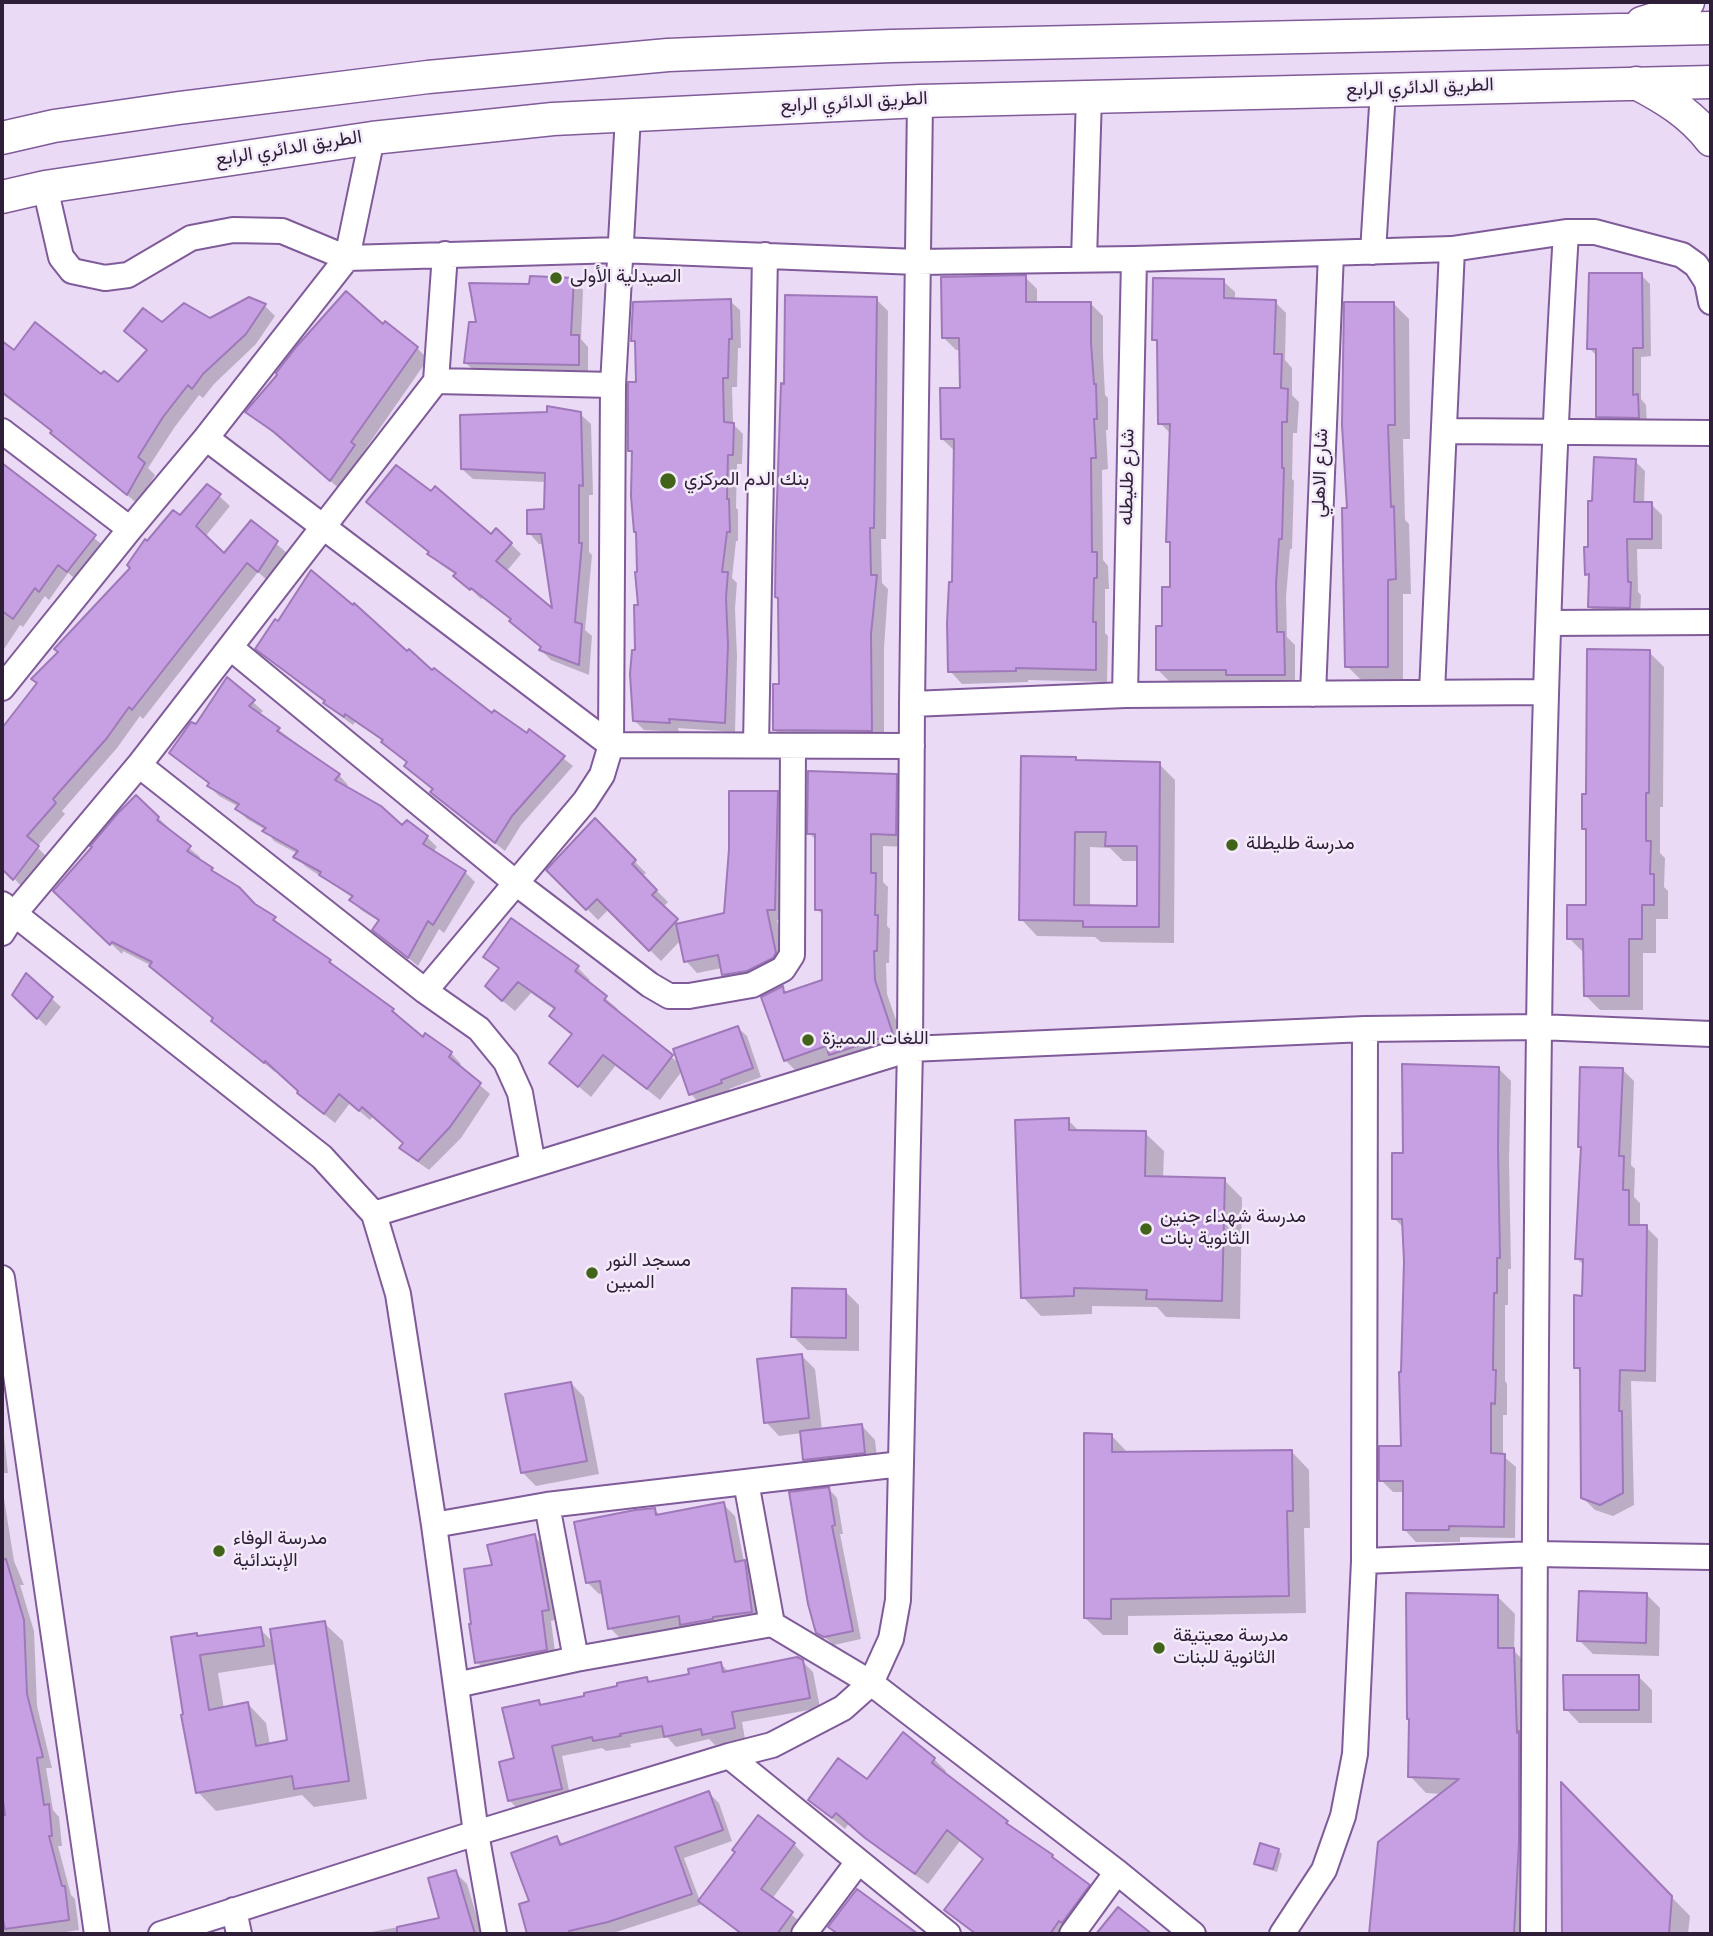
<!DOCTYPE html>
<html>
<head>
<meta charset="utf-8">
<style>
  body { margin:0 }
  #map { position:relative; width:1713px; height:1936px; overflow:hidden; background:#eadaf6; font-family:Overpass,sans-serif }
  canvas { display:block }
  .frame { position:absolute; inset:0; border:4px solid #2e1e38; pointer-events:none }
</style>
</head>
<body>
<div id="map">
<canvas width="1713" height="1936"></canvas>
<div class="frame"></div>
</div>
<script>
const ctx = document.querySelector('canvas').getContext('2d');
ctx.lineJoin = 'round';
function fillPath(path, color) { ctx.fillStyle = color; ctx.fill(path, 'evenodd'); }
function trace(path, color, width, dash) { ctx.strokeStyle = color; ctx.lineWidth = width; ctx.lineCap = dash ? 'butt' : 'round'; ctx.setLineDash(dash || []); ctx.stroke(path); }
function write(font, color, halo, rows, align = 'center') {
  ctx.font = font + ' Overpass,Vazirmatn,sans-serif'; ctx.lineWidth = 5; ctx.setLineDash([]); ctx.textBaseline = 'middle'; ctx.strokeStyle = halo; ctx.fillStyle = color; for (const [text, x, y, turn = 0] of rows) {
    ctx.save(); ctx.translate(x, y); ctx.rotate((+turn || 0) * Math.PI / 180); ctx.textAlign = isNaN(turn) ? turn : align; if (halo) ctx.strokeText(text, 0, 0); ctx.fillText(text, 0, 0); ctx.restore();
  }
}
fillPath(new Path2D(`
  M1641 275 1650 284 1651 356 1641 357V399L1646 405 1647 426 1606 425 1597 417 1598 357 1589 348Z
  M1025 277 1037 289V303H1090L1103 316V356L1105 395 1108 398V430H1106L1108 469 1102 470 1103 560 1108 566 1109 589H1105V633L1108 636 1107 682 1028 680V682L962 684 950 671 955 451 942 439 962 389 961 350H956L944 338Z
  M573 280 583 290 581 339 588 347V375L476 373 466 363 478 324 531 286Z
  M1223 281 1235 292V300L1275 302 1286 313 1285 360 1292 368V395L1299 402 1297 433H1293L1292 479 1294 481 1292 549H1290L1286 597 1287 637 1295 645V685L1239 686 1234 681H1169L1157 669 1172 589V545L1168 541 1172 435 1160 423 1159 344 1154 340Z
  M249 298 265 306 275 316 256 344 214 384 203 398 199 395 174 428 148 468 155 475 138 504 63 443 53 432 2 394V343L14 352 101 376 119 385 148 351 162 324 210 320Z
  M876 299 888 311 886 539H881L882 583 888 589 884 648V742H787L774 729 780 686V600L777 597Z
  M730 301 740 310 741 348H738L737 387H732L733 424 743 434 742 464H737L736 508 738 510V541H736L732 578 737 583 735 609 737 656 735 732 678 728 679 732 644 730 634 720 640 607 634 454 629 450 638 384 637 344 633 340Z
  M1394 304 1409 319 1410 439H1403L1405 520 1409 524 1411 594H1403V682H1363L1347 666 1349 509Z
  M384 326 417 348 428 359 362 454 365 457 341 490 248 412 280 375Z
  M580 414 591 424 593 495H589V552L592 555 585 630 592 636 589 675 551 660 541 650 542 648 522 632 512 620 483 598 481 599 456 575 440 564 430 553 379 512 491 536 511 544 521 554 506 572 554 612 545 544H539L529 533 546 511V482L473 479 462 469Z
  M1635 461 1645 471 1644 504H1651L1662 515V549H1637L1638 592 1641 595 1640 617H1600L1590 607 1591 577 1587 574 1594 503Z
  M7 469 104 546 77 580 68 573 49 600 45 596 23 627 20 625 2 652V476Z
  M219 496 230 506 205 537 224 555 252 523 287 553 268 581 258 572 143 719 140 716 117 748 62 811 65 814 37 847 48 858 24 889 2 866V831L15 814 2 802V731L180 518Z
  M258 649 407 654 493 715 528 736 530 732 573 766 521 825 505 851 442 801 432 792 434 790 415 775 408 763 383 741 355 722 353 725 335 712 326 702Z
  M1649 652 1664 667 1663 807H1660V853L1665 858 1664 887 1668 891V919H1656V953H1643V1010H1600L1586 996 1585 954 1569 938 1588 906V832L1584 828 1588 796Z
  M228 680 263 711 259 715 339 775 348 785 345 788 402 828 427 837 437 847 433 852 465 872 475 882 444 933 439 929 418 966 374 930 380 922 361 910 352 900 353 898 305 866 296 856 298 854 274 841 266 830 247 819 237 809 239 807 219 796 209 786 211 785 171 752 196 727Z
  M1075 759 1079 762 1159 764 1175 780 1174 943 1101 942 1095 937 1037 936 1021 919ZM1090 847 1110 848 1123 861H1138V907H1090Z
  M896 776 909 788 908 847 883 846V882L888 887 887 926 890 929 889 963H886L887 994 905 1046 798 1073 785 1060 782 988 788 993 824 981V916L817 909V841L809 833Z
  M777 793 789 805 786 921 777 920 787 965 735 986 723 974 722 968 697 973 686 961 681 940 661 961 609 909 598 920 549 870 595 821 646 873 642 876 668 902 662 908 680 924 726 915Z
  M136 797 169 828 167 830 200 857 198 861 393 1010 423 1040 451 1053 461 1064 459 1067 490 1094 461 1138 429 1170 412 1158 401 1148 405 1143 373 1116 370 1120 350 1103 335 1123 310 1103 276 1070 275 1072 224 1031 214 1019 162 976 152 966 123 951 122 954 55 891Z
  M485 957 578 968 590 980 587 983 618 1009 616 1012 680 1064 738 1028 747 1036 761 1077 729 1089 730 1092 699 1103 691 1094 682 1071 660 1100 616 1065 591 1097 551 1063 573 1036 551 1016 555 1010 531 993 515 1011 499 998 500 970Z
  M27 976 61 1007 46 1026 14 995Z
  M1499 1069 1511 1081 1509 1160 1511 1269H1508V1305H1505V1381L1507 1384V1415H1503V1456L1516 1467 1515 1538 1460 1537V1542H1416L1405 1530 1404 1492H1393L1381 1480 1403 1448 1405 1261 1404 1228 1394 1218 1404 1154Z
  M1622 1069 1634 1081 1631 1165 1635 1169 1634 1197 1640 1203V1227H1646L1658 1239 1656 1382 1631 1381 1634 1505 1613 1516 1595 1510 1582 1497V1373L1576 1367 1584 1297 1585 1266 1576 1258 1582 1149 1580 1146Z
  M1068 1120 1080 1132 1145 1133 1164 1151 1163 1178 1224 1180 1242 1198 1240 1319 1166 1317 1157 1307 1092 1306V1314L1041 1316 1023 1297Z
  M845 1291 859 1305V1351L807 1350 793 1336Z
  M801 1355 815 1369 822 1430 862 1426 875 1440 878 1466 818 1473 805 1460 802 1433 779 1436 766 1422Z
  M571 1383 584 1397 599 1474 536 1486 522 1472Z
  M2 1433 4 1436 8 1473H2Z
  M1111 1435 1129 1454 1292 1452 1309 1470 1310 1528H1304L1306 1613 1128 1616V1635H1103L1085 1618Z
  M2 1486 14 1561 24 1585H20L34 1631 37 1706 52 1768H46L53 1810 59 1817 62 1846H58L71 1895 75 1899 79 1930 52 1934H2Z
  M829 1489 837 1498 843 1534H840L861 1639 834 1645 818 1632Z
  M723 1504 735 1516 744 1562 756 1574 762 1623 622 1640 610 1628 604 1593 599 1594 587 1582 654 1509 661 1516Z
  M534 1536 544 1546 558 1619 551 1621 556 1659 487 1672 477 1662 494 1566Z
  M1646 1594 1660 1608 1659 1656 1593 1654 1579 1640Z
  M1498 1597 1515 1614 1514 1651 1530 1667 1531 1934H1371L1379 1843 1442 1794 1426 1793 1410 1776 1411 1721 1409 1719Z
  M324 1623 343 1641 367 1799 314 1807 302 1795 216 1811 198 1792 196 1634 199 1637 260 1629 273 1642ZM277 1664 289 1742 270 1745 266 1723 248 1704 224 1709 218 1673Z
  M802 1661 813 1672 820 1708 742 1722 745 1739 715 1745 709 1739 676 1747 667 1737 630 1744 631 1747 606 1751 602 1748 562 1756 571 1800 520 1811 509 1800 516 1760 538 1702 543 1706 586 1697 647 1679 651 1683 692 1675 721 1664 729 1672Z
  M1639 1677 1652 1690V1723H1579L1566 1709Z
  M934 1759 946 1771 944 1774 1017 1833 1052 1856 1100 1898 1072 1934H975L946 1910 984 1860 960 1841 928 1884 880 1850 849 1823 845 1829 810 1800Z
  M1563 1786 1690 1916 1688 1934H1564Z
  M709 1793 719 1803 732 1841 684 1858 700 1901 794 1844 804 1855 772 1899 803 1924 795 1934H741L703 1904 610 1934H528L521 1905 531 1903 557 1838 564 1845Z
  M1278 1850 1282 1854 1277 1872 1260 1867 1256 1864Z
  M455 1872 467 1884 482 1934H361L441 1919Z
  M857 1891 917 1934H833Z`), '#0003');
const building = new Path2D(`
  M1589 273H1642L1643 348H1633V395L1638 394 1639 418 1596 417V349H1587Z
  M1026 275V302H1091V343L1094 384H1096L1097 419H1094L1096 458H1091L1092 552H1097V578H1094L1093 622H1096V670L1016 668V671L948 672 947 623 949 582H952L954 439H941L940 388H960L959 338H942L941 277Z
  M530 276 574 278 571 335H579V365L464 363 469 322H476L469 283 529 284Z
  M1153 278 1224 279V298L1276 300 1274 354H1282L1281 388 1288 389 1287 422H1282V468H1284L1282 539H1279L1276 584 1277 632H1284L1285 675H1226V670H1156V626H1162V587H1170V542H1166L1170 424H1158L1157 340H1152Z
  M346 291 383 324 385 321 418 347 351 442 355 445 330 481 274 432 245 412 277 375 276 373 297 346Z
  M785 295 877 297 874 528H870L871 575H877L871 634 872 731 773 730V684H779L778 598 775 597 776 530 781 383 784 384Z
  M249 297 266 304 246 334 203 374 192 389 188 385 163 417 138 457 145 463 127 495 50 433 52 431 2 392V341L14 350 35 322 101 374 104 371 118 382 147 350 124 331 143 308 162 322 184 303 210 318Z
  M731 299 732 339H729L728 378H723L724 422 734 423 733 455H728L727 499H729L730 532H727L722 572H728L726 598 728 645 725 723 669 719 670 723 633 721 630 674 632 650H635L634 605H638L635 572H637L636 532H634L631 496 632 451H628V382H636L635 341H631L633 302Z
  M1344 302H1394L1395 425H1388L1391 507 1394 506 1396 579 1388 580V667H1345L1342 508H1347L1342 425Z
  M547 406 581 412 583 486 579 485V543H582L575 622 582 624 579 665 539 650 541 647 509 621 511 619 471 588 470 590 453 576 456 573 427 554 429 552 366 502 396 465 431 491 435 486 491 534 496 528 512 543 496 561 552 608 541 534H527V510L544 509 545 473 461 469 460 415 547 412Z
  M1594 457 1636 459 1634 502H1652V539H1627L1628 582H1631L1630 608 1588 607 1589 574 1585 575 1584 547H1588V501H1592Z
  M2 463 96 535 67 572 58 565 39 592 35 588 13 619 2 611Z
  M207 484 221 494 196 526 224 553 251 520 278 541 258 572 247 563 132 710 129 707 107 738 53 799 56 803 27 836 39 846 13 880 2 869V728L37 683 31 679 58 652 54 649 130 568 127 565 145 539 147 541 173 510 180 515Z
  M311 570 353 605 354 603 407 651 409 649 432 670 434 668 492 713 494 710 527 733 529 729 565 756 512 816 495 843 430 792 433 789 404 766 407 762 381 742 383 740 345 714 344 717 323 703 325 701 255 649 275 619 278 621Z
  M1587 649 1650 650 1649 793H1646V841H1651L1650 874H1654V905H1642V939H1629V996H1584L1583 939H1567V905H1586V829H1582V794H1586Z
  M227 677 255 700 249 706 280 728 277 731 340 774 335 780 381 806 402 825 407 820 428 836 423 844 466 871 433 925 428 921 408 958 372 930 379 920 349 900 353 896 319 875 321 872 293 857 298 851 262 831 266 828 235 809 239 804 207 786 209 783 169 753 191 722 196 724Z
  M1021 756 1076 757V760L1160 762 1159 927H1083V921L1019 920ZM1075 832H1106L1105 846H1137V906L1074 905Z
  M808 771 897 774 896 835 871 834V873H876L875 915H878L877 951H874L875 980 893 1034 829 1055 826 1046 784 1061 761 997 783 986 784 993 822 980V910H815V834H807Z
  M729 791H778L775 910H767L776 953 773 958 747 971 722 975 718 955 684 962 676 924 724 913 729 849Z
  M136 795 159 817 157 820 191 846 187 851 213 868 211 870 239 887 255 904 276 917 273 920 331 960 329 962 394 1009 392 1011 423 1037 425 1033 452 1052 449 1057 481 1083 450 1127 418 1161 399 1148 403 1143 362 1107 359 1111 339 1094 324 1114 297 1093 298 1091 265 1061 264 1063 211 1021 213 1018 149 966 152 962 112 942 110 945 53 891 92 847 90 846 118 813Z
  M595 818 636 860 632 864 657 890 652 895 678 919 649 951 597 899 586 910 546 870Z
  M511 918 579 966 575 971 607 996 604 1000 673 1055 647 1089 603 1055 578 1087 549 1063 572 1034 549 1016 555 1008 518 982 502 1001 485 986 499 968 483 957Z
  M26 973 53 997 37 1019 12 995Z
  M738 1026 753 1068 721 1080 722 1083 689 1095 673 1049Z
  M1402 1064 1499 1067 1498 1147 1500 1258H1497V1293H1494L1493 1370H1496L1495 1404 1491 1403V1453L1505 1454 1504 1527 1449 1526V1530H1403V1481H1379V1446H1401L1399 1372H1401L1404 1261 1402 1219H1392V1153H1403Z
  M1580 1067 1623 1068 1619 1156H1624L1623 1190H1629V1225H1647L1645 1371 1620 1370 1619 1411H1622L1623 1493 1600 1505 1581 1498 1580 1368H1574V1295L1582 1296 1583 1259H1575L1581 1147H1578Z
  M1069 1118V1130L1146 1131 1145 1176 1225 1178 1222 1301 1146 1299 1147 1290 1074 1288V1296L1021 1298 1015 1120Z
  M792 1288 846 1289V1338L791 1337Z
  M802 1354 809 1418 764 1423 757 1359Z
  M571 1382 587 1461 521 1473 505 1394Z
  M862 1424 865 1453 803 1460 800 1431Z
  M1084 1433 1112 1434V1452L1292 1450 1293 1511H1287L1289 1596 1111 1599V1619L1084 1618Z
  M829 1487 835 1525 832 1526 853 1631 824 1637 816 1633 808 1604 789 1492Z
  M724 1502 735 1562 745 1560 752 1612 713 1617V1619L680 1625 679 1616 608 1629 600 1581 586 1583 574 1522 635 1510 655 1508 656 1515Z
  M535 1534 549 1610 542 1611 547 1650 475 1663 469 1624H471L464 1569 492 1565 487 1545Z
  M6 1559 24 1620 27 1694 43 1757 37 1758 44 1805 49 1804 52 1836H49L62 1886H65L69 1920 5 1929 2 1916V1816L5 1815 2 1794V1560Z
  M1579 1591 1647 1593 1646 1643 1577 1641Z
  M1406 1593 1498 1595V1648H1514L1517 1733 1519 1731V1842L1514 1934H1369L1378 1842 1459 1779 1408 1777 1409 1719H1407Z
  M325 1621 349 1781 294 1789 292 1776 196 1793 181 1715 183 1714 171 1637 197 1633V1636L261 1627 264 1646 200 1655 209 1710 248 1702 256 1746 287 1740 270 1629Z
  M797 1657 803 1660 810 1698 732 1712 735 1728 702 1735 701 1729 664 1737 662 1726 620 1734 621 1736 593 1741 592 1737 552 1746 562 1789 508 1801 499 1762 514 1758 502 1708 539 1700 540 1705 584 1696V1693L617 1686V1683L647 1677 648 1682 689 1674 688 1669 721 1662 723 1672Z
  M1563 1675H1639V1710H1564Z
  M903 1732 935 1758 932 1763 1008 1821 1006 1823 1053 1855 1052 1857 1090 1885 1062 1923 1059 1921 1050 1934H976L944 1910 983 1859 947 1830 915 1874 865 1838 836 1813 832 1818 808 1800 838 1758 867 1779Z
  M1561 1782 1672 1896 1669 1934H1562Z
  M709 1791 723 1830 675 1847 692 1894 608 1922 569 1931 570 1934H527L519 1904 529 1901 511 1853 557 1836 560 1845Z
  M758 1815 795 1843 761 1889 793 1912 777 1934H742L698 1901 735 1852 732 1850Z
  M1260 1843 1279 1849 1273 1869 1254 1864Z
  M456 1870 475 1934H397V1927L439 1918 428 1878Z
  M857 1889 918 1934H838L828 1927Z
  M1118 1907 1152 1934H1096Z`);
fillPath(building, '#c7a0e3');
trace(building, '#9f78b9', 2);
const minor = new Path2D(`
  M45 187 61 257 72 271 105 278 128 275 191 238 233 230 282 231 347 258 619 250 917 262 1134 259 1452 249 1566 232H1595L1682 255 1696 265 1707 282 1711 302
  M1373 252 1383 90
  M1084 259 1089 96
  M436 381 613 385
  M2 431 130 529 2 688
  M1444 431 1711 433
  M206 438 611 745 912 746
  M130 529 206 438 347 258 372 138
  M1549 623 1711 622
  M231 648 516 883 650 985 669 996H689L752 985 783 969 792 955 793 746
  M1432 692 1452 249
  M1313 694 1331 253
  M1125 695 1134 259
  M912 704 1125 695 1545 692
  M756 745 765 255
  M139 765 425 991 479 1029 506 1062 520 1093 533 1165
  M2 904 322 1157 374 1214 398 1294 434 1525 476 1833 494 1934
  M2 933 14 914 139 765 436 381 445 254
  M425 991 585 801 602 775 611 745 613 385 628 116
  M374 1214 910 1049 1365 1029 1538 1027 1711 1034
  M2 1278 97 1934
  M547 1505 576 1659
  M434 1525 547 1505 901 1464
  M1364 1561 1536 1554 1711 1557
  M772 1624 871 1683 1117 1872 1193 1934
  M456 1685 576 1659 772 1624 746 1482
  M729 1756 948 1934
  M234 1910 239 1934
  M161 1934 476 1833 729 1756 772 1745 843 1708 871 1683 891 1639 898 1600 910 1049 912 704 920 101
  M804 1934 858 1862
  M1072 1934 1117 1872
  M1282 1934 1324 1870 1343 1816 1355 1754 1364 1561 1365 1029
  M1533 1934C1537 1367 1532 799 1566 232`);
const major = new Path2D(`
  M1642 23 1664 16 1688 2
  M1636 83C1665 98 1691 114 1711 140
  M2 138 54 126 179 108 428 77 668 55 891 46 1711 28
  M2 197 45 187 372 138 553 119 920 101 1711 82`);
trace(minor, '#805b99', 28);
trace(major, '#805b99', 35);
trace(minor, '#fff', 24);
trace(major, '#fff', 32);
for (const [x, y, r, color] of [
  [556,278,7,"#42631a"],
  [668,481,9,"#42631a"],
  [1232,845,7,"#42631a"],
  [808,1040,7,"#42631a"],
  [1146,1229,7,"#42631a"],
  [592,1273,7,"#42631a"],
  [219,1551,7,"#42631a"],
  [1159,1648,7,"#42631a"]
]) { const dot = new Path2D(); dot.arc(x, y, r, 0, 2 * Math.PI); ctx.fillStyle = color; ctx.fill(dot); trace(dot, '#f3ebf9', 2.5); }
write('19px', '#2e1e38', '#f3ebf9', [
  ["الطريق الدائري الرابع",1420,89,-2],
  ["الطريق الدائري الرابع",854,104,-3],
  ["الطريق الدائري الرابع",289,150,-9],
  ["شارع الاهلي",1322,473,-88],
  ["شارع طليطله",1129,477,-89]
]);
write('19px', '#2e1e38', '#f3ebf9', [
  ["الصيدلية الأولى",570,278],
  ["بنك الدم المركزي",684,481],
  ["مدرسة طليطلة",1246,845],
  ["اللغات المميزة",822,1040],
  ["مدرسة شهداء جنين",1160,1218],
  ["الثانوية بنات",1160,1240],
  ["مسجد النور",606,1262],
  ["المبين",606,1284],
  ["مدرسة الوفاء",233,1540],
  ["الإبتدائية",233,1562],
  ["مدرسة معيتيقة",1173,1637],
  ["الثانوية للبنات",1173,1659]
], 'left');
</script>
</body>
</html>
